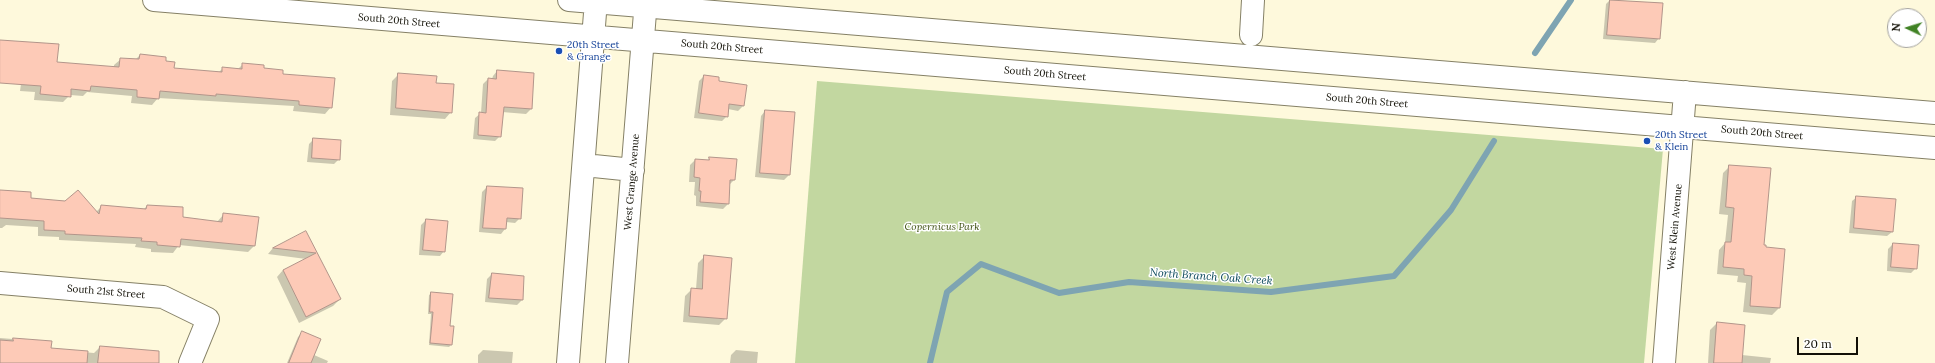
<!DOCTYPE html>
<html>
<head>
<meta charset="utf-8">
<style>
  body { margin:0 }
  #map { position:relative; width:1935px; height:363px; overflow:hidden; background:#fef9dc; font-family:Lora,serif }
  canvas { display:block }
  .north { position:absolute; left:1887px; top:8px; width:40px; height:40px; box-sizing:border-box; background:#fff; border:1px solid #a09f9b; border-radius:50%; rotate:274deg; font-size:11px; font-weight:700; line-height:16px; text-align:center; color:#121006 }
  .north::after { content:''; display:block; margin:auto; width:14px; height:18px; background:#408224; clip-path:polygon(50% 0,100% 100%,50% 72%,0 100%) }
  .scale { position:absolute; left:1797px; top:337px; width:61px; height:18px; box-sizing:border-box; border:2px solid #121006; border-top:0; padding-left:5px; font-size:12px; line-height:14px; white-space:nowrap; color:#121006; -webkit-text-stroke:3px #fff; paint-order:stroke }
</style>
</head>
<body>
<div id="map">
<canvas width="1935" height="363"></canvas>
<div class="north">N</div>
<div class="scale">20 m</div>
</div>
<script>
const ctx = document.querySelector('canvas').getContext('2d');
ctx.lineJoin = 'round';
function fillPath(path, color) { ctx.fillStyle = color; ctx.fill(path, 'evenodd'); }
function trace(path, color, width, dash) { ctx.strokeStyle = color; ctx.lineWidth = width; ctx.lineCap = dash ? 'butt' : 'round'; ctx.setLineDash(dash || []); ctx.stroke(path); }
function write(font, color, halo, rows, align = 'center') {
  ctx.font = font + ' Lora,serif'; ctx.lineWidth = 3; ctx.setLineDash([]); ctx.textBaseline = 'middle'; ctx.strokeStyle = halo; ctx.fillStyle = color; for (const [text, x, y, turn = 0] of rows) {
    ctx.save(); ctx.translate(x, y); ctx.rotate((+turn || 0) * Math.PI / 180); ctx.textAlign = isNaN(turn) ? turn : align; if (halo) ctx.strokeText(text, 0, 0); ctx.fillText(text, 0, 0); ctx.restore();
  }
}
fillPath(new Path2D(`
  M817 81 1663 149 1644 363H795Z`), '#c2d7a0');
fillPath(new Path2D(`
  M1610 0 1662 4 1659 38 1655 43 1603 39 1606 4Z
  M0 41 56 63 114 68V65L121 59 135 60 140 55 165 62 173 69 219 72 223 68 238 69 243 64 282 75 331 107 325 114 293 111 294 106 158 98 152 105 131 103 132 96 87 92 83 96 70 95 63 102 34 100 35 92 20 91 21 84 0 82Z
  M497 71 531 109 526 114 502 112 500 136 495 141 473 139 475 118 481 113 483 84 488 79H492L493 76Z
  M399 74 435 84 451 112 445 119 390 115 392 81Z
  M704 76 718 82 743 106 738 111 728 109 727 116 722 121 694 118 699 81Z
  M765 111 794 113 789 175 784 180 755 177 761 116Z
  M314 139 339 159 334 164 307 162 309 144Z
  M710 158 734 180 729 185 728 204 723 209 696 206V196L694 195 695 182H689L690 165 695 160 707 161Z
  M1730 166 1763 246 1765 248 1784 250 1779 308 1772 315 1743 312 1746 283 1737 282 1738 276 1717 274 1719 250 1725 243 1728 215 1719 214 1723 173Z
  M487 187 520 218 515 223 506 222 505 229 501 234 479 232 482 192Z
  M0 191 96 212 102 206 143 210 147 206 181 218 217 222 224 214 255 245 248 252 179 245 173 253 151 252V249L135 247 136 244 59 240V237L38 236V227L6 225 2 228H0Z
  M1857 197 1892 232 1887 236 1849 233 1852 201Z
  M426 220 447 222 444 251 440 256 419 255 421 225Z
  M306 232 340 299 333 306 299 323 277 277 283 270 306 259 268 254 273 248Z
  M1893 244 1916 268 1911 273 1887 271 1888 249Z
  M705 256 726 318 719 325 683 322 685 296 692 289H696L698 263Z
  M492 274 522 300 517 305 485 302 487 279Z
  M432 293 449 327 451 345 449 347 429 345 431 314H428L429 295Z
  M1717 323 1742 355 1771 358 1770 363H1708L1710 330Z
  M303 332 314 355 328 361 327 363H287L298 337Z
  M0 338 50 342V349L94 353 100 347 129 363H0Z
  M483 350 513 352 512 363H478V355Z
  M736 350 758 352 757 363H730L731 355Z`), '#0003');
trace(new Path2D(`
  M1535 53 1571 0
  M930 363 947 292 981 264 1059 293 1129 282 1271 292 1394 276 1451 210 1494 141`), '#7ea4b2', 6);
const building = new Path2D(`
  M1610 0 1663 3 1660 39 1607 35Z
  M0 40 59 44 57 62 119 67 120 58 139 59 140 54 166 57V61L175 62 174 68 222 72V67L242 69V63L264 65V68L283 70V74L335 78 332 108 299 105V101L216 94V96L160 91 159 99 137 97V90L91 86 90 91 71 89V97L40 94 41 86 0 83Z
  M497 70 534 73 532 109 504 107 501 137 478 135 479 112 486 113 488 78 496 79Z
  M398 73 437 76 436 83 454 84 452 113 396 108Z
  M704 75 719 77V81L747 85 744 106 729 104 728 117 699 113Z
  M765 110 795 112 790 175 760 173Z
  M313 138 341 140 340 160 312 158Z
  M709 157 737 159 735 180H730L729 204 700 202 701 191H699L700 178 694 177 695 159 709 160Z
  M1729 165 1771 168 1764 245H1766V247L1785 249 1780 308 1750 306 1752 276 1744 275V269L1723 267 1725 242H1731L1734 208 1726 207Z
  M487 186 523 188 521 219 507 218 506 229 483 228Z
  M0 190 31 192V198L65 201 78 190 99 214 101 205 146 209 147 205 183 207V217L222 222 223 213 259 217 255 246 181 239 180 247 157 245V242L141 241 142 238 65 234V231L44 230V221L0 218Z
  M1856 196 1896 199 1893 232 1854 228Z
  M426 219 448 221 445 252 423 250Z
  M306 231 341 299 306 317 283 270 316 253 273 248Z
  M1893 243 1919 245 1917 269 1891 267Z
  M704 255 732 258 727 319 689 316 691 288 702 289Z
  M492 273 524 276 523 300 489 298Z
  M431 292 453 294 450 326H454L452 345 430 343 433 312H430Z
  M1717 322 1745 325 1742 363H1714Z
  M302 331 321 339 311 363H289Z
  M13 338 52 341 51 348 88 351 87 363H0V340L13 341Z
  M100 346 159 351V363H98Z`);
fillPath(building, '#fdcab7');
trace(building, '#b2958a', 1);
const minor = new Path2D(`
  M154 0 1935 148
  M569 0 1935 113
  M1251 35 1253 0
  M584 165 633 170
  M0 283 163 297 208 319 190 363
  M568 363 596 0
  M617 363 646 0
  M1664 363 1685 92`);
trace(minor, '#858066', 24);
trace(minor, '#fff', 22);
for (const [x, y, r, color] of [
  [559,51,4,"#1a4fb4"],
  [1647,141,4,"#1a4fb4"]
]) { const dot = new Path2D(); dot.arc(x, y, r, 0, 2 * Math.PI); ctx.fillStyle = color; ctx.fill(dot); trace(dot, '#fff', 1.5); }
write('10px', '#121006', '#fff', [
  ["South 20th Street",399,21,5],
  ["South 20th Street",722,47,5],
  ["South 20th Street",1045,74,5],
  ["South 20th Street",1367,101,5],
  ["South 20th Street",1762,133,5],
  ["West Grange Avenue",632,182,-85],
  ["West Klein Avenue",1675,227,-85],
  ["South 21st Street",106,292,5]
]);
write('10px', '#164399', '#fff', [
  ["20th Street",567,45],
  ["& Grange",567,57],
  ["20th Street",1655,135],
  ["& Klein",1655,147]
], 'left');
write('italic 10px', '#405214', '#fff', [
  ["Copernicus Park",942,227]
]);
write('italic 11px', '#0c495c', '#fff', [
  ["North Branch Oak Creek",1211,277,4]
]);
</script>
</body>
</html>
